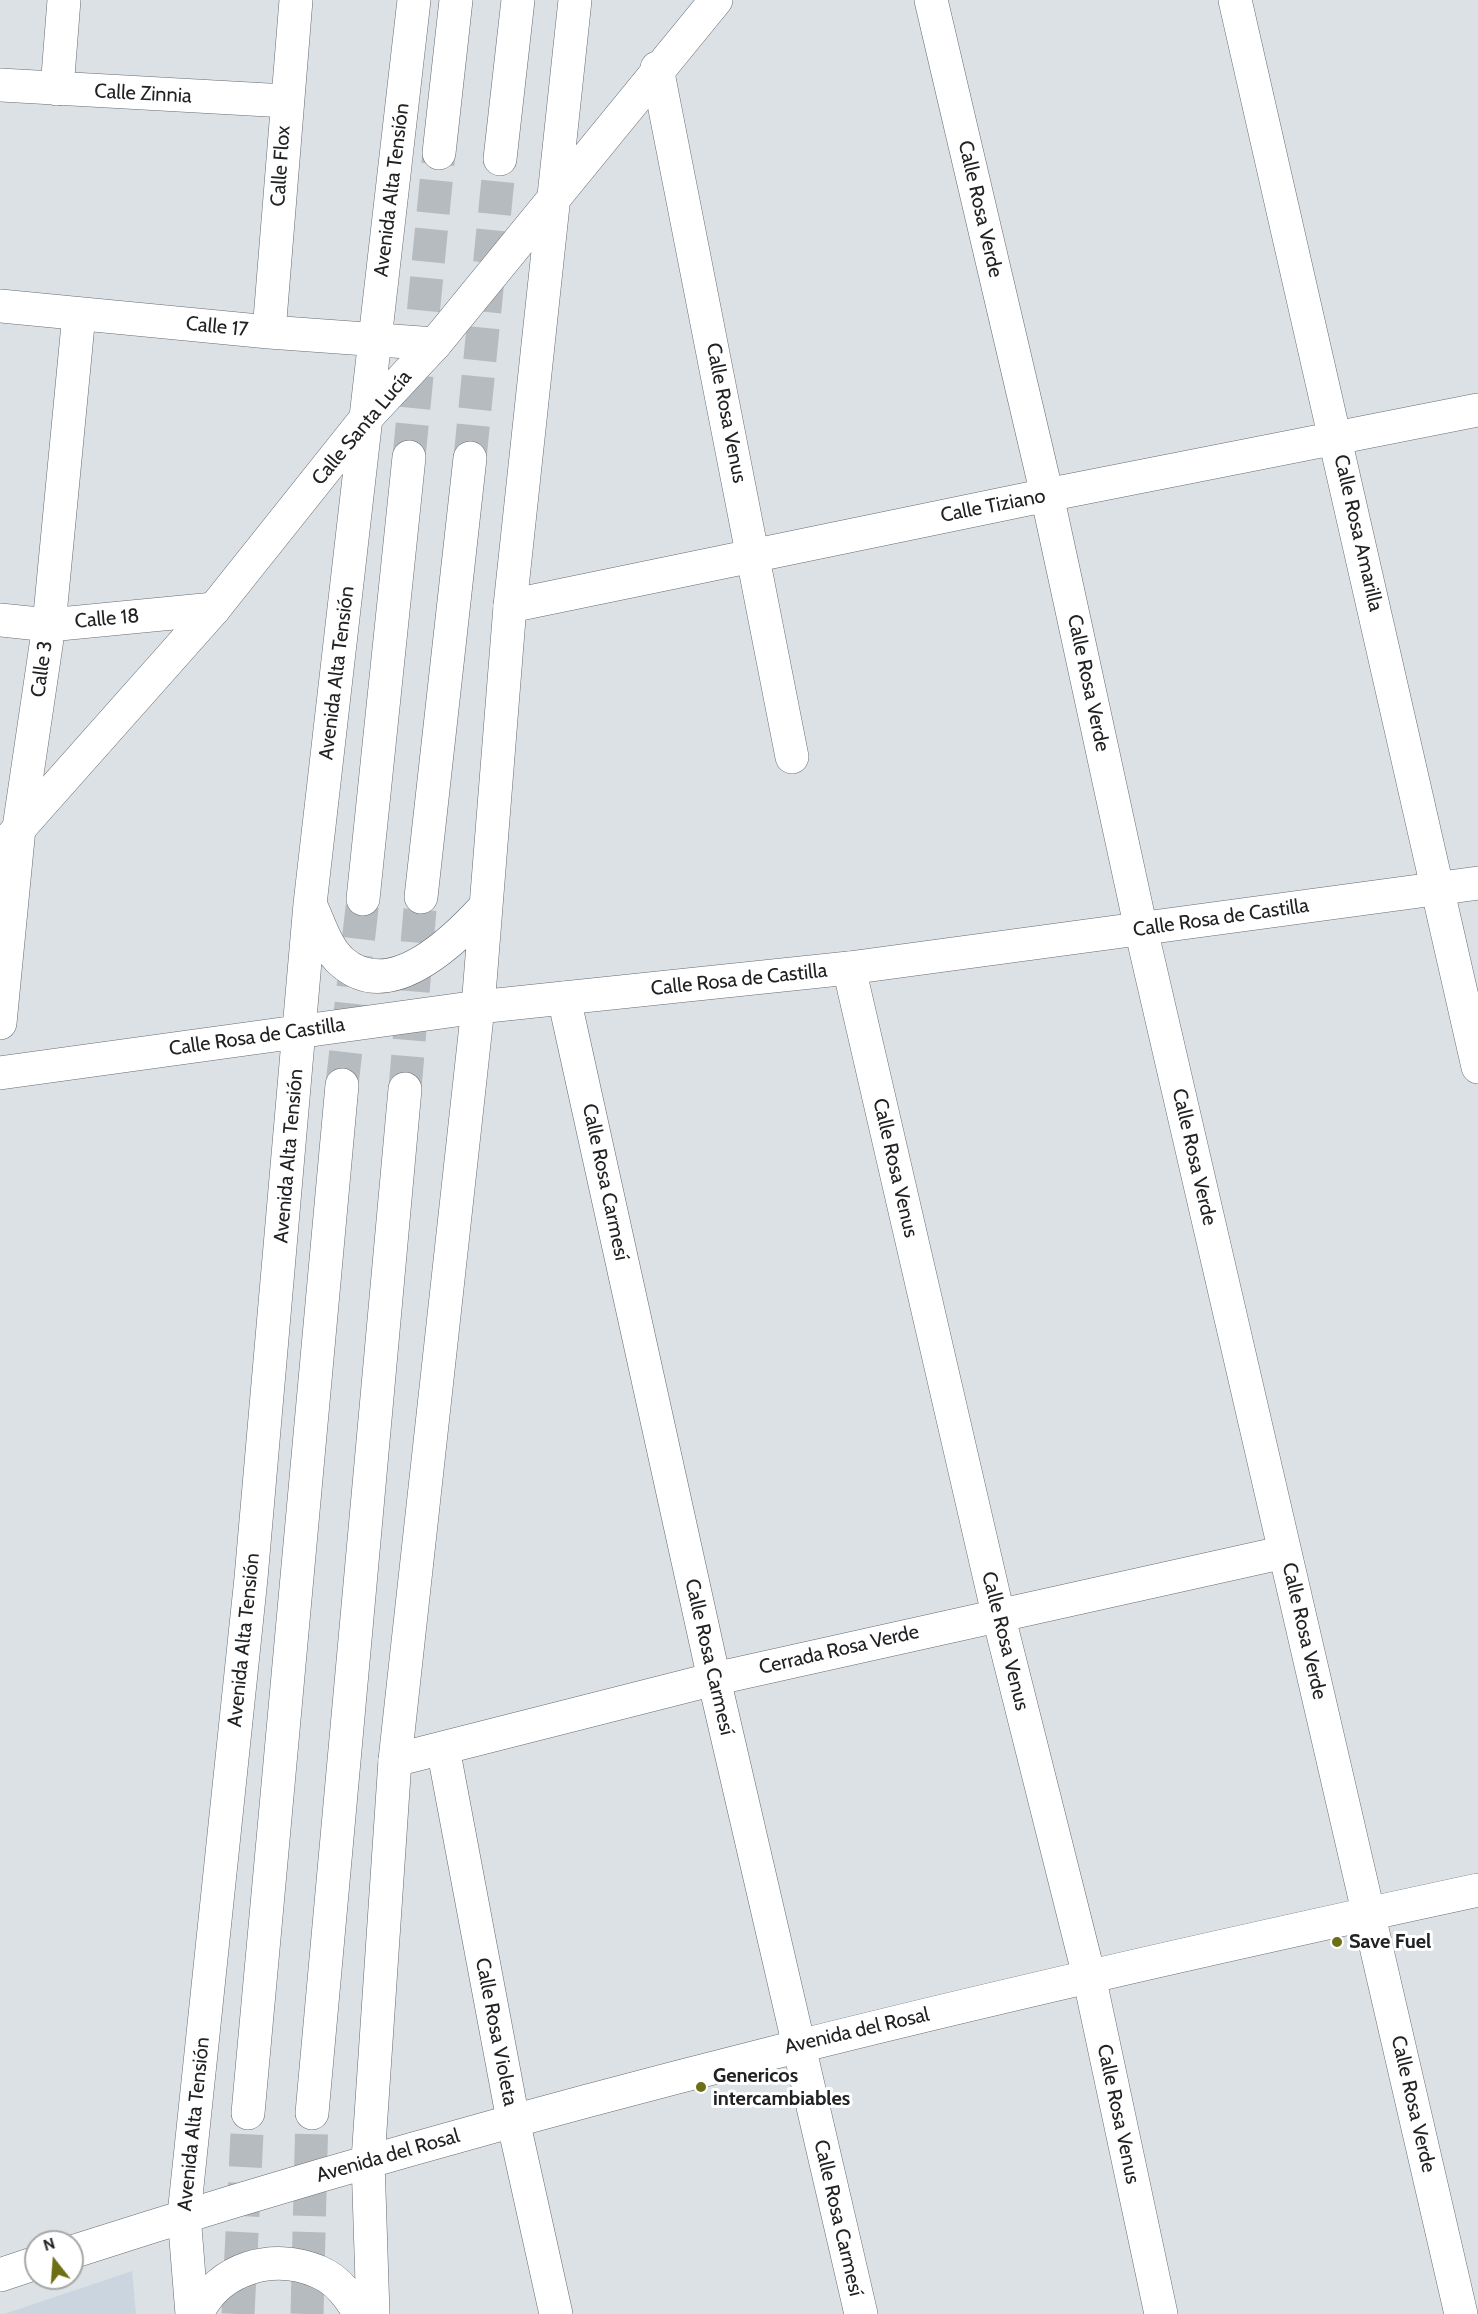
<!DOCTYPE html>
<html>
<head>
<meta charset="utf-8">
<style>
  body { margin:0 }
  #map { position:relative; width:1478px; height:2314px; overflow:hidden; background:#dce1e6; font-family:Cabin,sans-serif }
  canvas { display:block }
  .north { position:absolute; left:24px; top:2230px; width:60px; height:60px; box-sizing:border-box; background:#fff; border:2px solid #a6a7a7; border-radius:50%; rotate:343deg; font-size:16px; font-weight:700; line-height:24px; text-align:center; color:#202224 }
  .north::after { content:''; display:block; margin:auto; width:21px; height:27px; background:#6c6f13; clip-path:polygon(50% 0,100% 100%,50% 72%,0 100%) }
</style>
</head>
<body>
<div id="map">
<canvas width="1478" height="2314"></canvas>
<div class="north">N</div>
</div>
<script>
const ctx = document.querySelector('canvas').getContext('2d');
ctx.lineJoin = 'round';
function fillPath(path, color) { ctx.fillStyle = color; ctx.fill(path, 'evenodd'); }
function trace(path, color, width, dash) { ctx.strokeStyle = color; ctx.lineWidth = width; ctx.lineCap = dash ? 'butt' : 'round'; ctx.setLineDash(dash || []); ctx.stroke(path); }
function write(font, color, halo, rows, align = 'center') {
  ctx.font = font + ' Cabin,sans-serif'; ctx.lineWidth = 6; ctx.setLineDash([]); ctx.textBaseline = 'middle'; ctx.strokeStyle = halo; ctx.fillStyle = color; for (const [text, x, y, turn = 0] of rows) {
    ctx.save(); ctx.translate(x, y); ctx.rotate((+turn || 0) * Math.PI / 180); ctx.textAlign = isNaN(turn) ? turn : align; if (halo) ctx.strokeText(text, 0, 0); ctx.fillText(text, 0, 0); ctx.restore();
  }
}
fillPath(new Path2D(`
  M132 2271 136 2314H4Z`), '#cbd5e0');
trace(new Path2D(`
  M409 457 439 153
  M470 458 500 159
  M342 1085 363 899
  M405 1089 421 897
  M238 2314 248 2113
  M307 2314 312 2113`), '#b6bbbf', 33, [33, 16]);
const minor = new Path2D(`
  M931 0 1047 495 1141 929 1461 2314
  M1235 0 1478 1067
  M657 68 792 757
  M0 85 286 101
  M57 89 64 0
  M0 306 269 332 435 344
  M269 332 296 0
  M510 606 1047 495 1478 410
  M0 620 49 625 214 609
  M849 968 998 1614 1089 1976 1161 2314
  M564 998 714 1679 861 2314
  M0 1023 19 828 49 625 79 314
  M443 1748 513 2120 556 2314
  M395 1760 714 1679 1285 1552`);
const tertiary = new Path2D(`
  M0 850 214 609 367 417 435 344 716 0
  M311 906C320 925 326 948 342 962 390 1004 454 941 485 907
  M0 1073 478 1007 849 968 1478 883
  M72 2252C534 2103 1004 1992 1478 1890
  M0 2275 36 2263
  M192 2314 184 2215 251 1578 310 904 414 0
  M197 2314C218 2268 273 2252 319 2272 338 2280 350 2297 360 2314
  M373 2314 368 2160 395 1760 478 1007 510 606 575 0`);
const secondary = new Path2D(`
  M439 153 456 0
  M500 159 518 0
  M421 897 470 458
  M363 899 409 457
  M248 2113 342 1085
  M312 2113 405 1089`);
trace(minor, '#676b70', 34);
trace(tertiary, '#676b70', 34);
trace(secondary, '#676b70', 34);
trace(minor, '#fff', 33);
trace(tertiary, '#fff', 33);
trace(secondary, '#fff', 33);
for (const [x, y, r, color] of [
  [1337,1942,6,"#6c6f13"],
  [701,2087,6,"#6c6f13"]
]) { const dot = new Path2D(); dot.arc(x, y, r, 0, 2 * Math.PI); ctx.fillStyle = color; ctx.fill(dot); trace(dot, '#fff', 2); }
write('20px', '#202224', '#fff', [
  ["Calle Zinnia",143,94,3],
  ["Calle Flox",281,166,-86],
  ["Avenida Alta Tensión",392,190,-83],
  ["Calle Rosa Verde",980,209,77],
  ["Calle 17",217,327,6],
  ["Calle Rosa Venus",726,413,79],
  ["Calle Santa Lucía",362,428,-50],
  ["Calle Tiziano",993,506,-11],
  ["Calle Rosa Amarilla",1358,533,77],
  ["Calle 18",107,619,-5],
  ["Calle 3",42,669,-82],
  ["Avenida Alta Tensión",337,673,-83],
  ["Calle Rosa Verde",1088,683,78],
  ["Calle Rosa de Castilla",1221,918,-8],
  ["Calle Rosa de Castilla",739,980,-6],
  ["Calle Rosa de Castilla",257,1037,-8],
  ["Avenida Alta Tensión",289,1156,-85],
  ["Calle Rosa Verde",1194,1157,77],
  ["Calle Rosa Venus",895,1168,77],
  ["Calle Rosa Carmesí",605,1182,78],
  ["Calle Rosa Verde",1304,1631,77],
  ["Avenida Alta Tensión",244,1640,-84],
  ["Calle Rosa Venus",1005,1641,76],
  ["Cerrada Rosa Verde",839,1650,-13],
  ["Calle Rosa Carmesí",709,1657,77],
  ["Avenida del Rosal",857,2031,-13],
  ["Calle Rosa Violeta",496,2032,79],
  ["Calle Rosa Verde",1413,2104,77],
  ["Calle Rosa Venus",1118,2114,78],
  ["Avenida Alta Tensión",194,2124,-84],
  ["Avenida del Rosal",388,2156,-16],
  ["Calle Rosa Carmesí",838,2218,77]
]);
write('bold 20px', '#202224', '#fff', [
  ["Save Fuel",1349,1942],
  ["Genericos",713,2076],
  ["intercambiables",713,2099]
], 'left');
</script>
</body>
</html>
